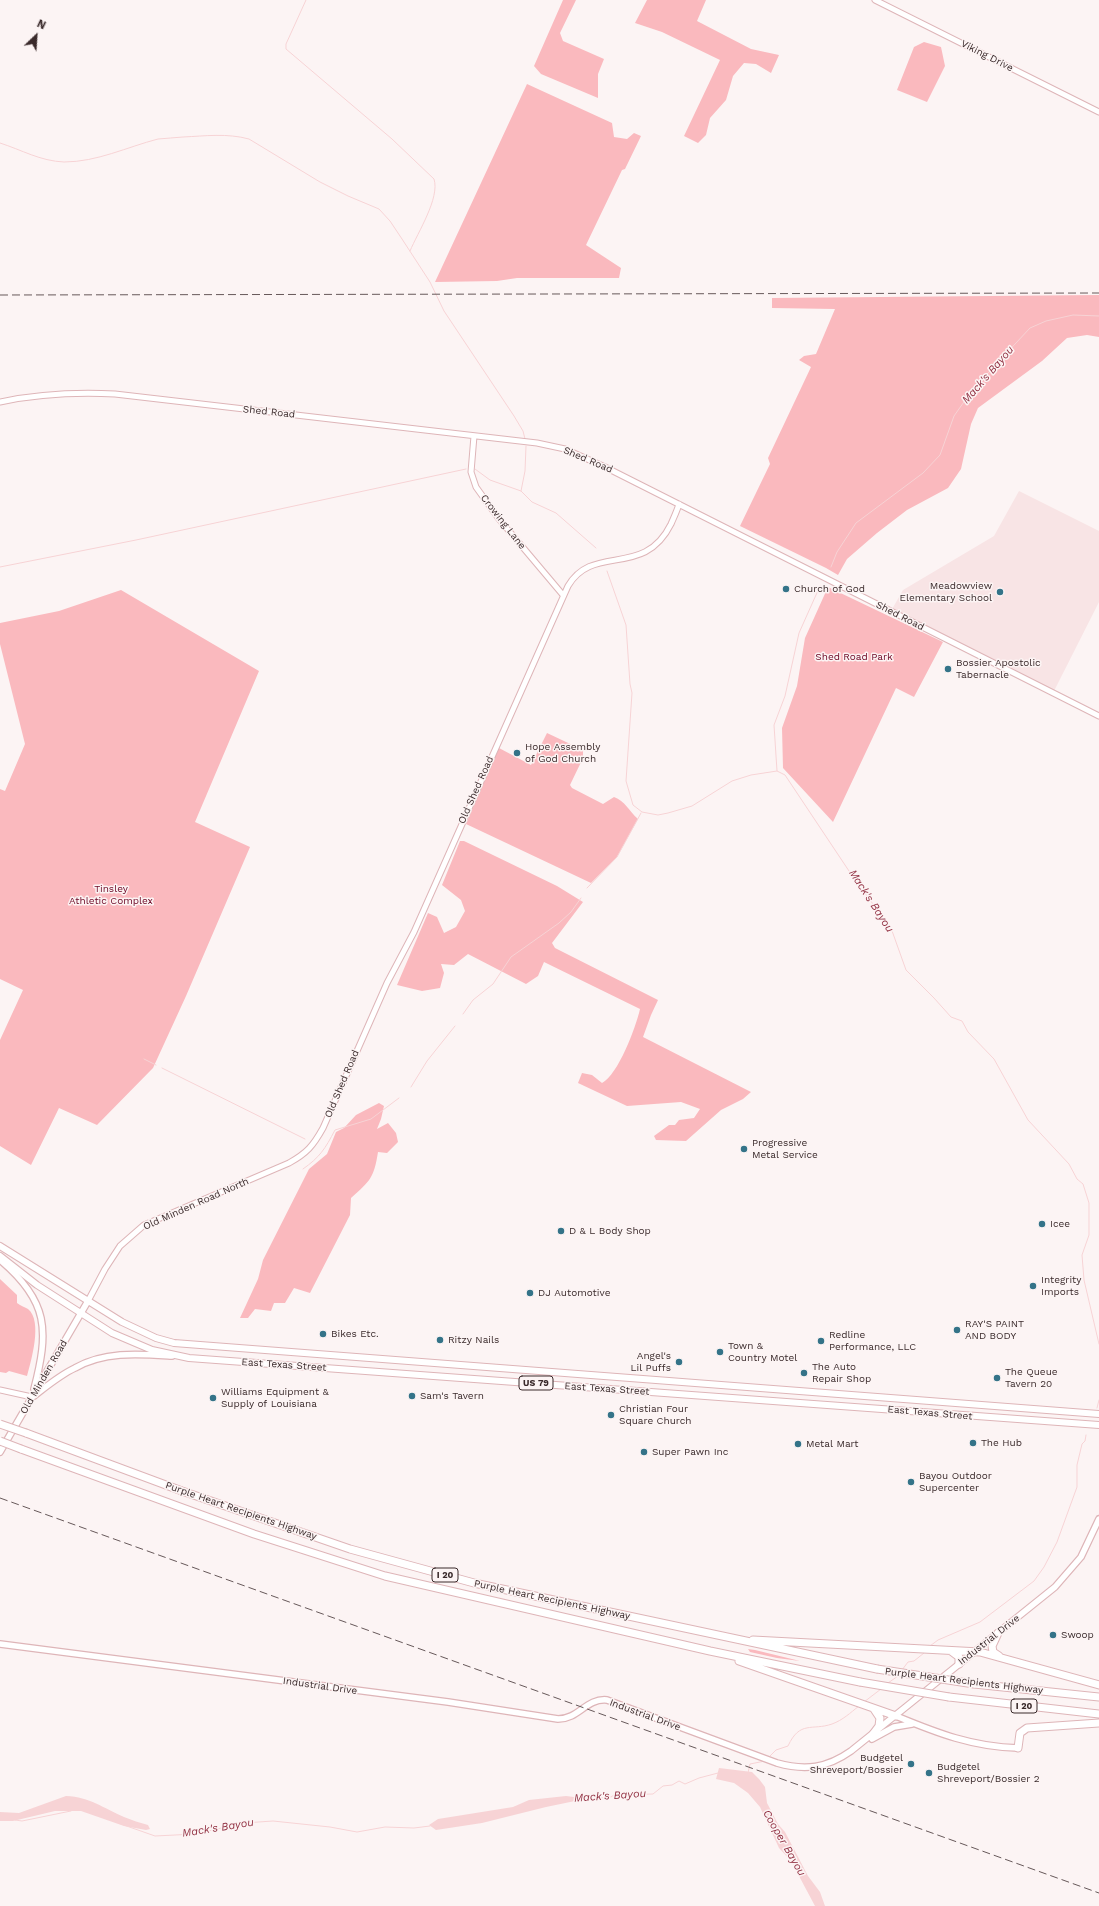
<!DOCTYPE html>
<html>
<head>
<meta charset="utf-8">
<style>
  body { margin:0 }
  #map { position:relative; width:1099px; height:1906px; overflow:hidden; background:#fcf4f4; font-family:"Work Sans",sans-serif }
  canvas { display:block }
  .north { position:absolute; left:16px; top:16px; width:40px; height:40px; -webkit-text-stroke:3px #fcf4f4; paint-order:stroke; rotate:25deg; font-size:11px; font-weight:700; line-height:16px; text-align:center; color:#3a2a2b }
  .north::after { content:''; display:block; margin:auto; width:14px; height:18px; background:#3a2a2b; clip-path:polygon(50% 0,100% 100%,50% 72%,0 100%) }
</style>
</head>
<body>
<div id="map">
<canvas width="1099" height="1906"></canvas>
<div class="north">N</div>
</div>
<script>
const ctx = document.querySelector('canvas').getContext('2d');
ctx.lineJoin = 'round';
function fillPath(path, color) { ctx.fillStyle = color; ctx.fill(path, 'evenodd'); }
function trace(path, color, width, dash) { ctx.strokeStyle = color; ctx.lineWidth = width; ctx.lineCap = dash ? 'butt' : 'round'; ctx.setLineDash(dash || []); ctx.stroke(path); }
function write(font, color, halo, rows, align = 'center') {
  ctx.font = font + ' "Work Sans",sans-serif'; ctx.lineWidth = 3; ctx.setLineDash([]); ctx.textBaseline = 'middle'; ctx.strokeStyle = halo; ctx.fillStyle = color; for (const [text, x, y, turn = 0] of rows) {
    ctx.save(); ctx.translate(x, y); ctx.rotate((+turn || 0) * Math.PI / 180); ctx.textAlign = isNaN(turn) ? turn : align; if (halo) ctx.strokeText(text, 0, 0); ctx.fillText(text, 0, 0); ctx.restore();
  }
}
fillPath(new Path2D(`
  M1019 491 1099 531V602L1053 693 891 611 903 590 994 536Z`), '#f8e4e5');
fillPath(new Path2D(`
  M563 0H576L560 33 563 41 604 59 598 74V98L541 74 534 66Z
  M647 0H706L697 21 751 49 779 55 771 73 756 64 744 63 733 76 726 100 710 118 706 135 698 143 684 136 720 60 662 32 635 23Z
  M924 42 941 47 945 66 927 102 897 90 914 47Z
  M527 84 612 123 614 137 627 139 634 133 641 136 625 169 622 170 586 245 621 268 619 278H517L497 281 435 282Z
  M1099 295V337L1087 335 1067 338 1042 361 978 408 971 424 961 469 948 488 907 510 877 533 847 559 838 575 826 568 740 526 770 464 768 458 811 367 799 360 804 356 816 354 835 309 772 308V298Z
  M828 587 943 642 914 697 896 688 833 822 783 768 782 728 797 686 805 638Z
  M121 590 259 671 195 822 250 847 186 996 153 1068 97 1125 59 1108 31 1165 0 1146V1040L23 990 0 979V789L5 791 25 744 0 644V623L59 611Z
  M547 733 583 750V758L570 785 572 788 603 804 614 797C625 801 629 811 638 819L617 857 591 883 466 824 499 748 531 765Z
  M460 841H464L557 886 583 902 552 943 555 948 658 1000 651 1015 643 1037 751 1092 743 1099 721 1110 686 1141 656 1140 654 1136 669 1125H675L679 1120 694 1118 700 1109 681 1102 627 1106 578 1083 582 1073 592 1075 602 1083C618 1075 636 1027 640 1009L544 962 538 976 526 984 468 954 454 965 441 964 444 973 440 988 422 991 397 985 428 913 437 917 444 933 456 927 465 911 461 900 442 885Z
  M379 1103 384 1106 381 1119 377 1129 388 1123 396 1133 398 1142 387 1153 378 1152C374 1178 370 1181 351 1198L350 1215 310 1293 294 1288 285 1303H274L271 1311 255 1309 248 1318H240L258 1279 263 1260 309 1169 327 1154 336 1132 344 1128 356 1115Z
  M0 1279 17 1295V1303C21 1306 25 1307 28 1309 43 1321 31 1361 27 1376L9 1371 6 1373 0 1372Z
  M748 1649 755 1650 800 1661 777 1658 750 1652Z`), '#fab9be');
fillPath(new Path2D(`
  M719 1768 752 1772 759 1779 765 1787 767 1803 778 1824 785 1832 808 1876 820 1892 825 1906H815L791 1861 779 1848 760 1807 748 1793 734 1783 716 1779Z
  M66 1796C90 1797 103 1808 124 1817 132 1820 140 1823 148 1825L150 1829 146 1830 124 1826 81 1811H55L13 1821H0V1812L19 1813Z
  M566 1796 574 1797 575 1801 546 1807 482 1823 436 1830 429 1825 438 1819 513 1807 529 1800Z`), '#f7d3d5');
trace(new Path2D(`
  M306 0 286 44V49L392 139 434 179C440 198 418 232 410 251
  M0 143C22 150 40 161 64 162 97 162 127 147 158 139 166 138 175 138 183 137 205 136 227 133 249 139L320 182 348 196 379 209 390 221 402 239 430 282 444 311 514 416 523 431 525 439
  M475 469 490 480 521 491 532 502 556 513 596 548
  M521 491 525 471 526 446
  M0 567 136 540 466 469
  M831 567 837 552 856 523 923 473 940 455 954 416 973 389 1030 328 1046 321 1073 315 1099 316
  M607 571 626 625 630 684 632 693 626 781 633 805 642 812 658 815 668 813 692 806 732 781 751 775 777 771
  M820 586 799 633 785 696 774 725 777 771 785 775 855 880 891 928 906 970 934 998 951 1017 962 1021 968 1032 994 1059 1028 1120 1069 1164 1077 1179 1083 1184 1089 1203V1235L1082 1255 1084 1280 1099 1344
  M587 888 617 857 641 813
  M463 1014 473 1000 493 984 511 957 559 923 571 912 581 898
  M144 1059 156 1065
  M162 1068 305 1139
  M411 1087 427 1061 455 1026
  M303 1169C320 1157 325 1149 335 1130L371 1119 399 1098
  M1097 1408 1099 1400
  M930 1646 938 1640 980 1622 1034 1581 1044 1567 1057 1542 1077 1487V1465L1082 1444 1085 1441 1086 1435
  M902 1670 908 1662 914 1661 924 1653
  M888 1683 898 1676
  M864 1702 881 1689
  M769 1757 776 1750 788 1746C800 1720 812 1731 832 1724 843 1720 850 1713 859 1706
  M748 1773 750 1764 765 1761
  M574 1798C581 1797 584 1799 591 1799 597 1799 604 1797 611 1797L614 1795 653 1794 663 1786 672 1785 679 1781 685 1784 699 1778 718 1773
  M15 1820 22 1821 71 1811
  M118 1823 155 1836 195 1834 244 1823 273 1821 330 1827 357 1832 385 1827 414 1828 430 1826`), '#f7d3d5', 1);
const tertiary = new Path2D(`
  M875 0 1099 112
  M0 402C38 394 76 392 115 394L537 443 565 449 605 467 1099 716
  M474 436 471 472 476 487 499 519 563 595
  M88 1301 105 1269 120 1246 144 1225 289 1163C307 1153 313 1146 323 1128L387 983 414 932 568 586C593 543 644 579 671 524 674 517 677 511 679 504
  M0 1390 32 1397`);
const secondary = new Path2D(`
  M0 1260C49 1301 49 1331 34 1389
  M34 1396C47 1386 60 1375 75 1368 105 1351 139 1354 172 1356
  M0 1452 88 1301
  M0 1644 448 1702 558 1719C579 1719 586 1698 607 1700L777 1763C805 1771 827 1768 851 1751L1055 1587 1081 1557 1099 1519
  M896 1716C937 1733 973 1747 1018 1748
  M872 1739 894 1727 912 1724`);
const primary = new Path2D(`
  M0 1246 122 1322 156 1338 174 1343 1099 1414
  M0 1256 37 1285 112 1333 152 1350 189 1358 1099 1425`);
const motorway = new Path2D(`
  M26 1433 182 1491 350 1549 474 1583 877 1669
  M21 1449 254 1534 385 1576 710 1651 860 1682
  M998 1633 992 1646 993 1652 999 1656
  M753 1640 980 1652 1099 1685
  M951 1651 959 1657V1664
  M739 1661 896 1716
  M974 1684 1099 1697
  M949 1697 1099 1714
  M873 1734 879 1726 880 1718 874 1709
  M1018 1748 1020 1733 1027 1728 1099 1723`);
trace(tertiary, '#deb5b8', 7);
trace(secondary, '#deb5b8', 8);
trace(primary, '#deb5b8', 8);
trace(motorway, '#deb5b8', 9);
trace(tertiary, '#fff', 5);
trace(secondary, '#fff', 5.5);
trace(primary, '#fff', 6);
trace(motorway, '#fff', 7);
trace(new Path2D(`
  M0 295 1099 293
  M0 1498 1099 1893`), '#665859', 1, [8, 4]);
const motorwayBridge = new Path2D(`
  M0 1424 26 1433
  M0 1441 21 1449
  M877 1669 974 1684
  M860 1682 949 1697`);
trace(motorwayBridge, '#deb5b8', 9, []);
trace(motorwayBridge, '#fff', 7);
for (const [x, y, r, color] of [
  [786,589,4,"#347388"],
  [1000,592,4,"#347388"],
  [948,669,4,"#347388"],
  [517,753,4,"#347388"],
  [744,1149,4,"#347388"],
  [1042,1224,4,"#347388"],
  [561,1231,4,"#347388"],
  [1033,1286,4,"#347388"],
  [530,1293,4,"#347388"],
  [957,1330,4,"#347388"],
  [323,1334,4,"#347388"],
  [440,1340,4,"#347388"],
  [821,1341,4,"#347388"],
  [720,1352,4,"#347388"],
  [679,1362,4,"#347388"],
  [804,1373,4,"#347388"],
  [997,1378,4,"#347388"],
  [412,1396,4,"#347388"],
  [213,1398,4,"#347388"],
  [611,1415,4,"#347388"],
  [973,1443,4,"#347388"],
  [798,1444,4,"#347388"],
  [644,1452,4,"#347388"],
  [911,1482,4,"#347388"],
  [1053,1635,4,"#347388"],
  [911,1764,4,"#347388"],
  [929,1773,4,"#347388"]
]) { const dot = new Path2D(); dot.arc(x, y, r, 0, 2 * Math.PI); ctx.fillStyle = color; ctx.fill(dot); trace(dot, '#fcf4f4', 1.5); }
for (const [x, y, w] of [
  [536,1383,34],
  [445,1575,26],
  [1024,1706,26]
]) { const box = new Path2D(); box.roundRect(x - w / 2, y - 7, w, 14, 3); ctx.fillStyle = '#fcf4f4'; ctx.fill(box); trace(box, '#3a2a2b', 1); }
write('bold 9px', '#3a2a2b', null, [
  ["US 79",536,1383],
  ["I 20",445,1575],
  ["I 20",1024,1706]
]);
write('10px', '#3a2a2b', '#fcf4f4', [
  ["Viking Drive",987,56,27],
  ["Shed Road",269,412,6],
  ["Shed Road",588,460,23],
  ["Crowing Lane",503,522,52],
  ["Shed Road",900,616,27],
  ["Old Shed Road",476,790,-66],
  ["Old Shed Road",342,1084,-67],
  ["Old Minden Road North",196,1204,-24],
  ["East Texas Street",284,1365,4],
  ["Old Minden Road",44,1377,-60],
  ["East Texas Street",607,1389,4],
  ["East Texas Street",930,1413,5],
  ["Purple Heart Recipients Highway",241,1511,19],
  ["Purple Heart Recipients Highway",552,1600,12],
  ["Industrial Drive",989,1640,-38],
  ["Purple Heart Recipients Highway",964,1681,7],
  ["Industrial Drive",320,1686,8],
  ["Industrial Drive",645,1715,20]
]);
write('10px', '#3a2a2b', '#fcf4f4', [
  ["Meadowview",992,586,"right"],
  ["Elementary School",992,598,"right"],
  ["Church of God",794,589],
  ["Bossier Apostolic",956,663],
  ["Tabernacle",956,675],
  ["Hope Assembly",525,747],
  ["of God Church",525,759],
  ["Progressive",752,1143],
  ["Metal Service",752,1155],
  ["Icee",1050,1224],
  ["D & L Body Shop",569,1231],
  ["Integrity",1041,1280],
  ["Imports",1041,1292],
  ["DJ Automotive",538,1293],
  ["RAY'S PAINT",965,1324],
  ["AND BODY",965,1336],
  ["Bikes Etc.",331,1334],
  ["Redline",829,1335],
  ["Performance, LLC",829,1347],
  ["Ritzy Nails",448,1340],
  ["Town &",728,1346],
  ["Country Motel",728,1358],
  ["Angel's",671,1356,"right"],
  ["Lil Puffs",671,1368,"right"],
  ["The Auto",812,1367],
  ["Repair Shop",812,1379],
  ["The Queue",1005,1372],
  ["Tavern 20",1005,1384],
  ["Williams Equipment &",221,1392],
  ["Supply of Louisiana",221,1404],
  ["Sam's Tavern",420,1396],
  ["Christian Four",619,1409],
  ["Square Church",619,1421],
  ["The Hub",981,1443],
  ["Metal Mart",806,1444],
  ["Super Pawn Inc",652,1452],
  ["Bayou Outdoor",919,1476],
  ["Supercenter",919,1488],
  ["Swoop",1061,1635],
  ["Budgetel",903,1758,"right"],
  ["Shreveport/Bossier",903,1770,"right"],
  ["Budgetel",937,1767],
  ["Shreveport/Bossier 2",937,1779]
], 'left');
write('10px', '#6b0523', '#fcf4f4', [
  ["Shed Road Park",854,657],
  ["Tinsley",111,889],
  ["Athletic Complex",111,901]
]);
write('italic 11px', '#912f41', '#fcf4f4', [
  ["Mack's Bayou",988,375,-49],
  ["Mack's Bayou",871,901,57],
  ["Mack's Bayou",610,1796,-4],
  ["Mack's Bayou",218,1828,-9],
  ["Cooper Bayou",784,1843,60]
]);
</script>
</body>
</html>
